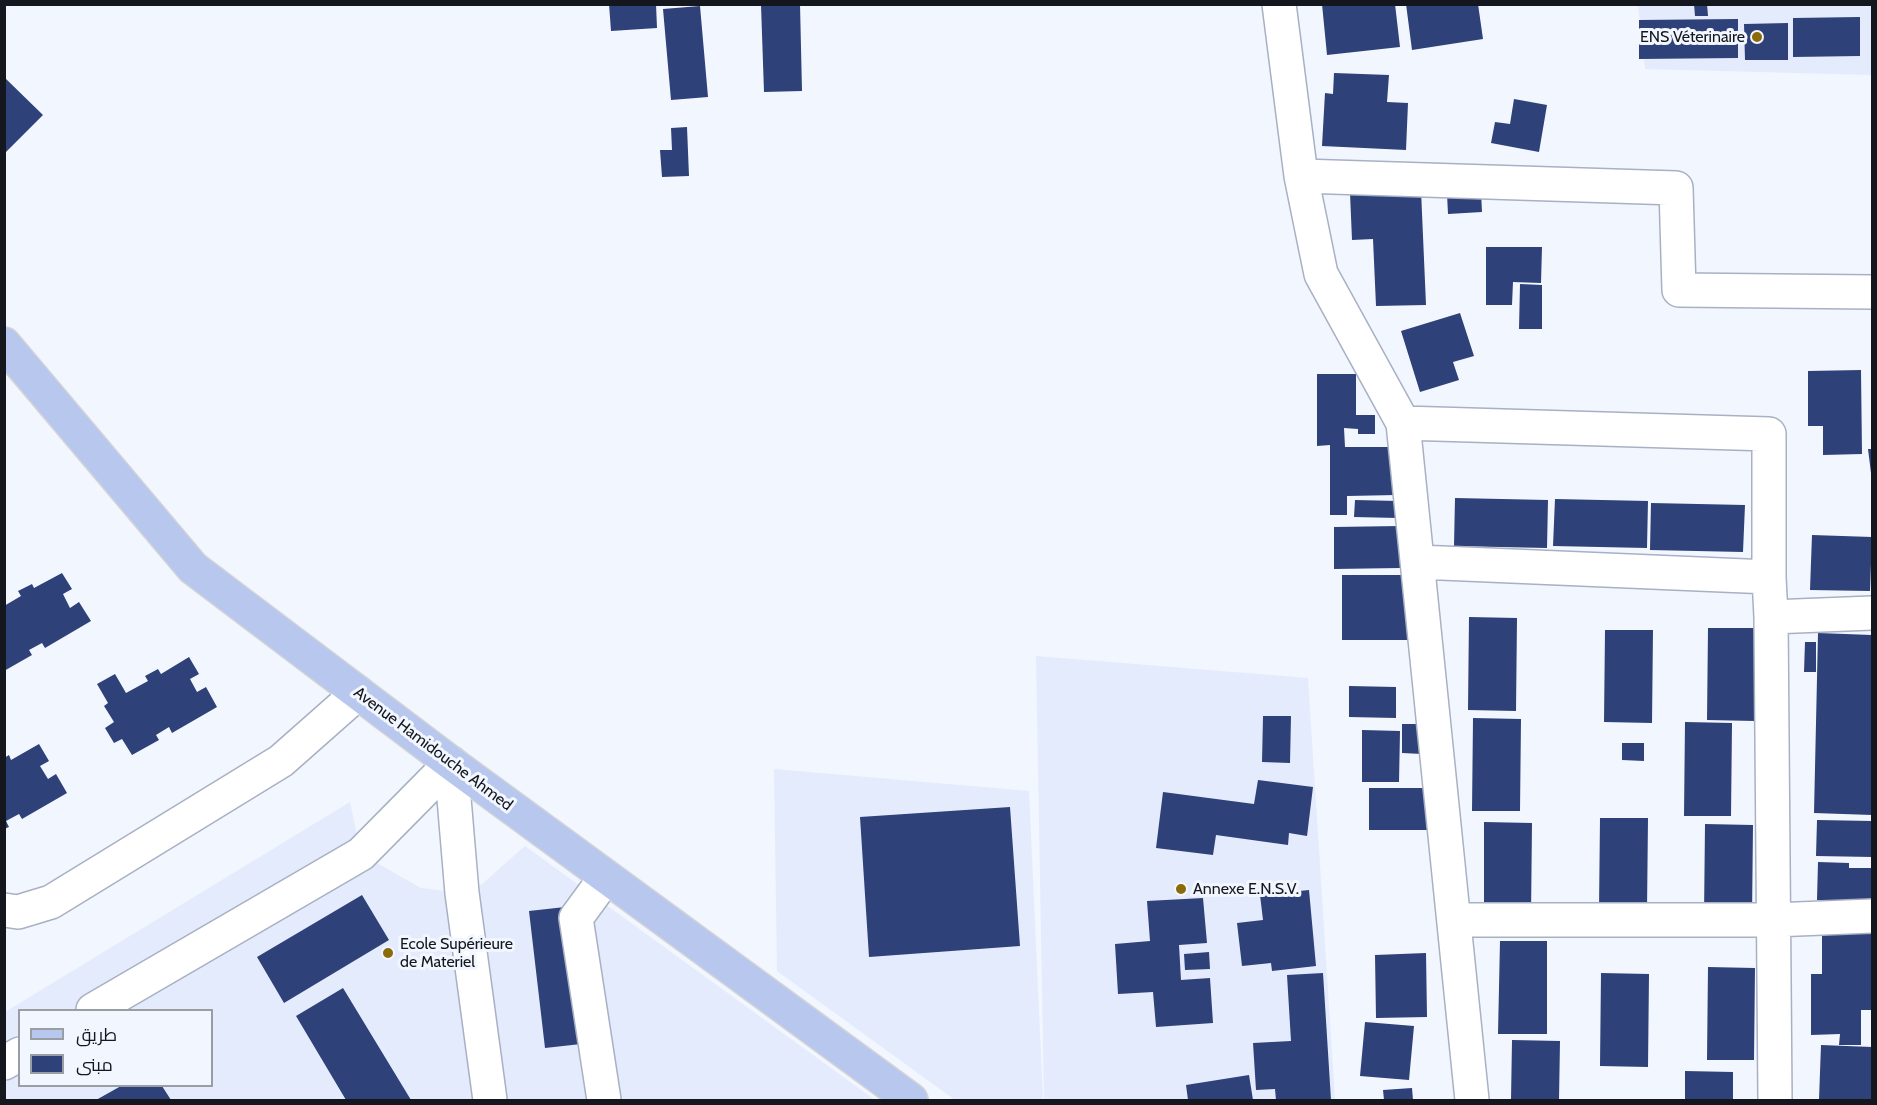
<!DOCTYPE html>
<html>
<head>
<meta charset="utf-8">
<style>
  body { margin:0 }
  #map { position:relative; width:1877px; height:1105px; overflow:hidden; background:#f2f6fe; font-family:Cabin,Cairo,sans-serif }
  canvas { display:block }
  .frame { position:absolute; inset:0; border:6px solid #14171d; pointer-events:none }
  .legend { position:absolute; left:18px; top:1009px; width:195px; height:78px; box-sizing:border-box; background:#f2f6fe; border:2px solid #999da4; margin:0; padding:8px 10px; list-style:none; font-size:18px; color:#14171d }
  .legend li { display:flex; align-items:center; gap:12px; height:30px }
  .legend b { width:30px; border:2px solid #999da4 }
</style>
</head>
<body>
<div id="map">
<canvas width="1877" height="1105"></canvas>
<div class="frame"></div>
<ul class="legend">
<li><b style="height:8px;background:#b8c7ed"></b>طريق</li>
<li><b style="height:16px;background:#2e4178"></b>مبنى</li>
</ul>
</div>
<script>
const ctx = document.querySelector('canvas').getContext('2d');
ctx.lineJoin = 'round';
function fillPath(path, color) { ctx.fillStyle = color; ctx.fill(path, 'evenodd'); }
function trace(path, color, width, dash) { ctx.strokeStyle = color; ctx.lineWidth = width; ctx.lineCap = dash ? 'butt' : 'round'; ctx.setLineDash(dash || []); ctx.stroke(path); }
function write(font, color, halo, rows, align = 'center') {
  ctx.font = font + ' Cabin,sans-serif'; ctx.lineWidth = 6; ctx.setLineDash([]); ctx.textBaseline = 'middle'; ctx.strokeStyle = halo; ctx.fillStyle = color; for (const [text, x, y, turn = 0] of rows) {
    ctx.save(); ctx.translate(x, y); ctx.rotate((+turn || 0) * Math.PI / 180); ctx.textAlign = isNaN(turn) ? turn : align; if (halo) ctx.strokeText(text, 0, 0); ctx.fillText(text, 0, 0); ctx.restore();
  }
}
fillPath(new Path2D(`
  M1638 5H1872V75L1645 69Z
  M1036 656 1308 678 1335 1100H1044Z
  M774 769 1029 791 1043 1100H955L777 971Z
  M350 802 361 854 421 888 462 893 482 884 525 846 875 1100H5V1012ZM20 1010H212V1086H20Z`), '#e4ebfc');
fillPath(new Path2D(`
  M609 4H656L657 28 611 31Z
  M800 4 802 91 764 92 761 5Z
  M1322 4H1395L1400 47 1327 55Z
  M1406 4H1478L1483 39 1412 50Z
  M1694 4H1707L1708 16H1695Z
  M700 6 708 97 671 100 663 9Z
  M1860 17V56L1793 57V18Z
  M1738 19V58L1639 59V20Z
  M1788 23V60H1745L1744 24Z
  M1334 73 1389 75 1387 102 1408 103 1406 150 1322 146 1325 93 1333 94Z
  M4 77 43 115 4 154Z
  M1514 99 1547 105 1539 152 1491 143 1495 122 1510 124Z
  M687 127 689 176 662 177 660 150H672L671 128Z
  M1421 190 1426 305 1376 306 1373 239 1352 240 1350 193Z
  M1481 192 1482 212 1448 214 1447 194Z
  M1486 247H1542L1541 283 1513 282 1512 305H1486Z
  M1520 284 1542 285V329H1519Z
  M1460 313 1474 356 1453 362 1459 380 1420 392 1401 331Z
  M1861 370 1862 454 1823 455V426H1808V371Z
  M1317 374H1356V415H1375V434H1358V429L1344 428 1345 447H1396V495L1347 496V515H1330V445L1317 446Z
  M1868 449H1872V473H1871Z
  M1455 498 1548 500 1547 548 1454 546Z
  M1555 499 1648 501 1647 548 1553 546Z
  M1355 500 1398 501V518L1354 517Z
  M1651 503 1745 505 1743 552 1650 550Z
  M1400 526V568L1334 569V527Z
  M1812 535 1872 537 1870 591 1810 590Z
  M62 573 72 589 63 594 70 608 79 602 91 621 45 648 42 643 29 650 32 655 4 671V606L21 596 18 591 32 584 34 588Z
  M1342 575H1408V640H1342Z
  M1469 617 1517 618 1516 711 1468 710Z
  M1708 628H1756L1755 721 1707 720Z
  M1605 630H1653L1652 723 1604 722Z
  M1818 633 1872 635V815L1814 813Z
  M1805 642H1816V672H1804Z
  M189 657 199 674 190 679 197 692 206 687 217 707 172 733 169 727 156 735 159 740 132 755 122 739 114 743 105 728 114 722 104 706 108 703 97 684 115 674 126 693 148 681 145 676 158 669 161 674Z
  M1349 686 1396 687V718L1349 717Z
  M1263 716H1291L1290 763 1262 762Z
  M1473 718 1521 719 1520 811H1472Z
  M1685 722 1732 723 1731 816H1684Z
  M1402 724H1422V754L1402 753Z
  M1362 730 1400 731 1399 782H1362Z
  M1622 743H1644V761L1622 760Z
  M39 744 49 761 40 766 48 779 56 774 67 793 22 819 19 814 6 821 9 827 4 829V758L9 755 11 760Z
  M1258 780 1313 787 1307 836 1289 833 1288 845 1216 835 1213 855 1156 848 1163 792 1254 804Z
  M1369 788H1430V830H1369Z
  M1010 807 1020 946 869 957 860 817Z
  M1600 818H1648L1647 911 1599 910Z
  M1817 820 1872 821V857L1816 856Z
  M1484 822 1532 823 1531 916 1484 915Z
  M1705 824 1753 825 1752 917H1704Z
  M1818 862 1849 863V868H1872V900H1817Z
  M1309 890 1316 966 1272 971 1271 963 1242 966 1237 923 1263 920 1260 895Z
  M362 895 389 940 284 1003 257 957Z
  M1203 898 1207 943 1179 945 1181 980 1210 978 1213 1023 1156 1027 1153 992 1118 994 1115 944 1150 941 1147 901Z
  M574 906 590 1043 545 1048 529 911Z
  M1822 928H1872V1010H1861V1045H1839L1840 1034 1811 1035V974H1822Z
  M1500 941H1547V1034H1498Z
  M1209 952 1210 969 1185 970 1184 954Z
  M1426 953 1427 1017 1376 1018 1375 955Z
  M1708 967 1755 968 1754 1060H1707Z
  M1323 973 1331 1100H1276L1275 1089 1256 1090 1253 1043 1291 1041 1287 975Z
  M1601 973 1649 974 1648 1067 1600 1066Z
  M343 988 411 1100H346L296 1016Z
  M1365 1022 1414 1026 1409 1080 1360 1076Z
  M1512 1040 1560 1041 1559 1100H1511Z
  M1821 1045 1872 1047V1100H1819Z
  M1685 1071 1733 1072V1100H1685Z
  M1249 1075 1253 1100H1188L1186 1085Z
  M121 1086H162L171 1100H96Z
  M1412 1088 1413 1100H1384L1383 1090Z`), '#2e4178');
const minor = new Path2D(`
  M1279 4 1301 176 1321 274 1403 423 1472 1100
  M1301 176 1676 188 1679 290 1872 292
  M1403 423 1769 434V577L1771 617 1775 1100
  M1418 562 1769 577
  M1771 617 1872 613
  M451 763 462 893 490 1100
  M4 910 18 912 51 902 281 761 358 693
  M1454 920H1773L1872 916
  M93 1010 361 854 451 763
  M4 1063 20 1054
  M604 1100 576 918 606 877`);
const major = new Path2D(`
  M4 344 193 568 451 763 911 1100`);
trace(minor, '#a8b0c3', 36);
trace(major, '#d5d5d6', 36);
trace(minor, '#fff', 33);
trace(major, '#b8c7ed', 33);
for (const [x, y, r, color] of [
  [1757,37,6,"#8a6a09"],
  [1181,889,6,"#8a6a09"],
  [388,953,6,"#8a6a09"]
]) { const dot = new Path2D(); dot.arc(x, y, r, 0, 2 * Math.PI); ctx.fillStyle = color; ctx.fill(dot); trace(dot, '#f2f6fe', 2); }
write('16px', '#14171d', '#f2f6fe', [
  ["ENS Véterinaire",1745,37,"right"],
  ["Annexe E.N.S.V.",1193,889],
  ["Ecole Supérieure",400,944],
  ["de Materiel",400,962]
], 'left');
write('16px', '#14171d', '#f2f6fe', [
  ["Avenue Hamidouche Ahmed",433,749,37]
]);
</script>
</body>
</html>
